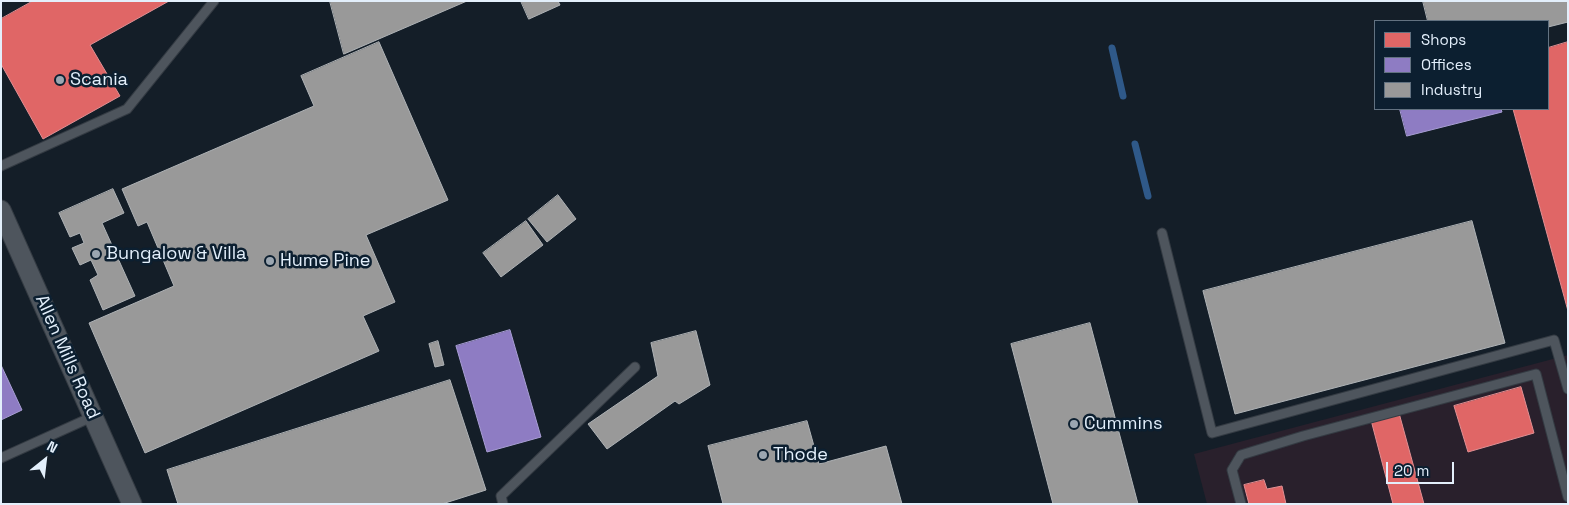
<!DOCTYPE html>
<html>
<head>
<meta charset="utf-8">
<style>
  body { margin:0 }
  #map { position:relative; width:1569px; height:505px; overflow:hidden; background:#141e28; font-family:"Space Grotesk",sans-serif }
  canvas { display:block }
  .frame { position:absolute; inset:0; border:2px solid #e3effb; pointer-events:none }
  .legend { position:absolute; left:1374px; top:20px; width:175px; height:90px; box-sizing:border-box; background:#0c1f30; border:1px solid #627281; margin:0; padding:6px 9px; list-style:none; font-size:15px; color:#e3effb }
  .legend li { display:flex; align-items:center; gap:10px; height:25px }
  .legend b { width:25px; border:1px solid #627281 }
  .north { position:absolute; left:20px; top:435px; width:50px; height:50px; -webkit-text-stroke:4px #0c1f30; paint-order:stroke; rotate:29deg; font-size:14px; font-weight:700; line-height:20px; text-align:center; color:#e3effb }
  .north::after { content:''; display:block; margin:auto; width:18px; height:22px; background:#e3effb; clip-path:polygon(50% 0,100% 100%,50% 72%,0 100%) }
  .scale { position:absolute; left:1386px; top:462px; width:68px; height:22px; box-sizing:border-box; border:2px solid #e3effb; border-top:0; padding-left:6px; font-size:15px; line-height:18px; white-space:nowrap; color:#e3effb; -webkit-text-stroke:4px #0c1f30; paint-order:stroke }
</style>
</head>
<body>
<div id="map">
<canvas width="1569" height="505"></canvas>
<div class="frame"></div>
<ul class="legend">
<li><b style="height:14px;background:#e06666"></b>Shops</li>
<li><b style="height:14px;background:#8e7cc3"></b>Offices</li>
<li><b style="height:14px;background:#999"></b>Industry</li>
</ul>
<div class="north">N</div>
<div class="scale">20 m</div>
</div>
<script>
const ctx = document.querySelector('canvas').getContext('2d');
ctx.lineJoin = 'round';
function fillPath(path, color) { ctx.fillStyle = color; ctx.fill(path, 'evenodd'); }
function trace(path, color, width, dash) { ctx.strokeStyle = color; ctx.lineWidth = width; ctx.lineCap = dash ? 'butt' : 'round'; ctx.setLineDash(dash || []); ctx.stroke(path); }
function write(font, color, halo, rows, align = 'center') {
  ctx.font = font + ' "Space Grotesk",sans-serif'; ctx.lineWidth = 5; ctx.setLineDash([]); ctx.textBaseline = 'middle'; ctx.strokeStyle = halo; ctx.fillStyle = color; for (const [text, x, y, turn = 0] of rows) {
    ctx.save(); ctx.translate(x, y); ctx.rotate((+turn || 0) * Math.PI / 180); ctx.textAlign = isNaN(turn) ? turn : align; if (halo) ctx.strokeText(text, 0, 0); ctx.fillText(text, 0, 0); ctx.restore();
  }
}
fillPath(new Path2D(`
  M1568 355V504H1207L1194 454Z`), '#29202c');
const shops = new Path2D(`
  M33 1H169L90 45 120 96 43 139 1 64V19Z
  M1568 42V311L1513 109H1548V48Z
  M1521 387 1534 433 1468 452 1454 406Z
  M1399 413 1424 504H1393L1371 420Z
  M1264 480 1267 489 1282 486 1286 504H1249L1244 485Z`);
fillPath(shops, '#e06666');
trace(shops, '#e18f93', 1);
const offices = new Path2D(`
  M1400 109H1501L1502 112 1407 136Z
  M510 330 541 437 487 452 456 346Z
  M1 365 22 410 1 420Z`);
fillPath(offices, '#8e7cc3');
trace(offices, '#a89ed4', 1);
const industry = new Path2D(`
  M330 1H467L344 54Z
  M521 1H558L560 5 529 19Z
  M1423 1H1568V22L1548 27V21H1428Z
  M379 42 448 200 366 235 395 302 363 316 379 351 145 453 89 323 174 286 147 222 138 226 122 189 314 106 301 76Z
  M113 189 124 213 102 223 135 296 103 310 90 280 98 275 91 260 80 265 72 248 84 243 80 233 70 237 59 213Z
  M558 195 576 219 547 242 528 219Z
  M526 221 543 245 501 277 483 253Z
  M1472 221 1505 343 1235 414 1203 291Z
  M1090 323 1138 504H1053L1011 344Z
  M696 331 710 385 679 404 675 401 607 449 588 424 658 376 651 343Z
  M438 341 444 365 435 367 429 344Z
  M450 380 486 490 442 504H178L167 470Z
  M807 421 819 464 886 446 902 504H723L708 446Z`);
fillPath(industry, '#999');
trace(industry, '#afb3b6', 1);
trace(new Path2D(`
  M1112 48 1123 96
  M1135 144 1148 196`), '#2f5989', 7);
const lane = new Path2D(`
  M1 166 127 109 214 1
  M1162 233 1212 433 1554 340 1568 389
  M1 458 94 416
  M503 504 501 496 635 367
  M1241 504 1232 470 1241 455 1303 436 1536 374 1568 497`);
const street = new Path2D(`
  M1 210 132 504`);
trace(lane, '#343b43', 11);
trace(street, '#343b43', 21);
trace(lane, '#4e555d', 9);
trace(street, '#4e555d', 19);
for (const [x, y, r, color] of [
  [60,80,5,"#9ba6b1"],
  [96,254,5,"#9ba6b1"],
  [270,261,5,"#9ba6b1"],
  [1074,424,5,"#9ba6b1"],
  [763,455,5,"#9ba6b1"]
]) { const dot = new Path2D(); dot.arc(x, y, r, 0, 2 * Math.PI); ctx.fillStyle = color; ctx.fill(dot); trace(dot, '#0c1f30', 2); }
write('18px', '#e3effb', '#0c1f30', [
  ["Scania",70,80],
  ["Bungalow & Villa",106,254],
  ["Hume Pine",280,261],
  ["Cummins",1084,424],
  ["Thode",773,455]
], 'left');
write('18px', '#e3effb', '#0c1f30', [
  ["Allen Mills Road",67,357,66]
]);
</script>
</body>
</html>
